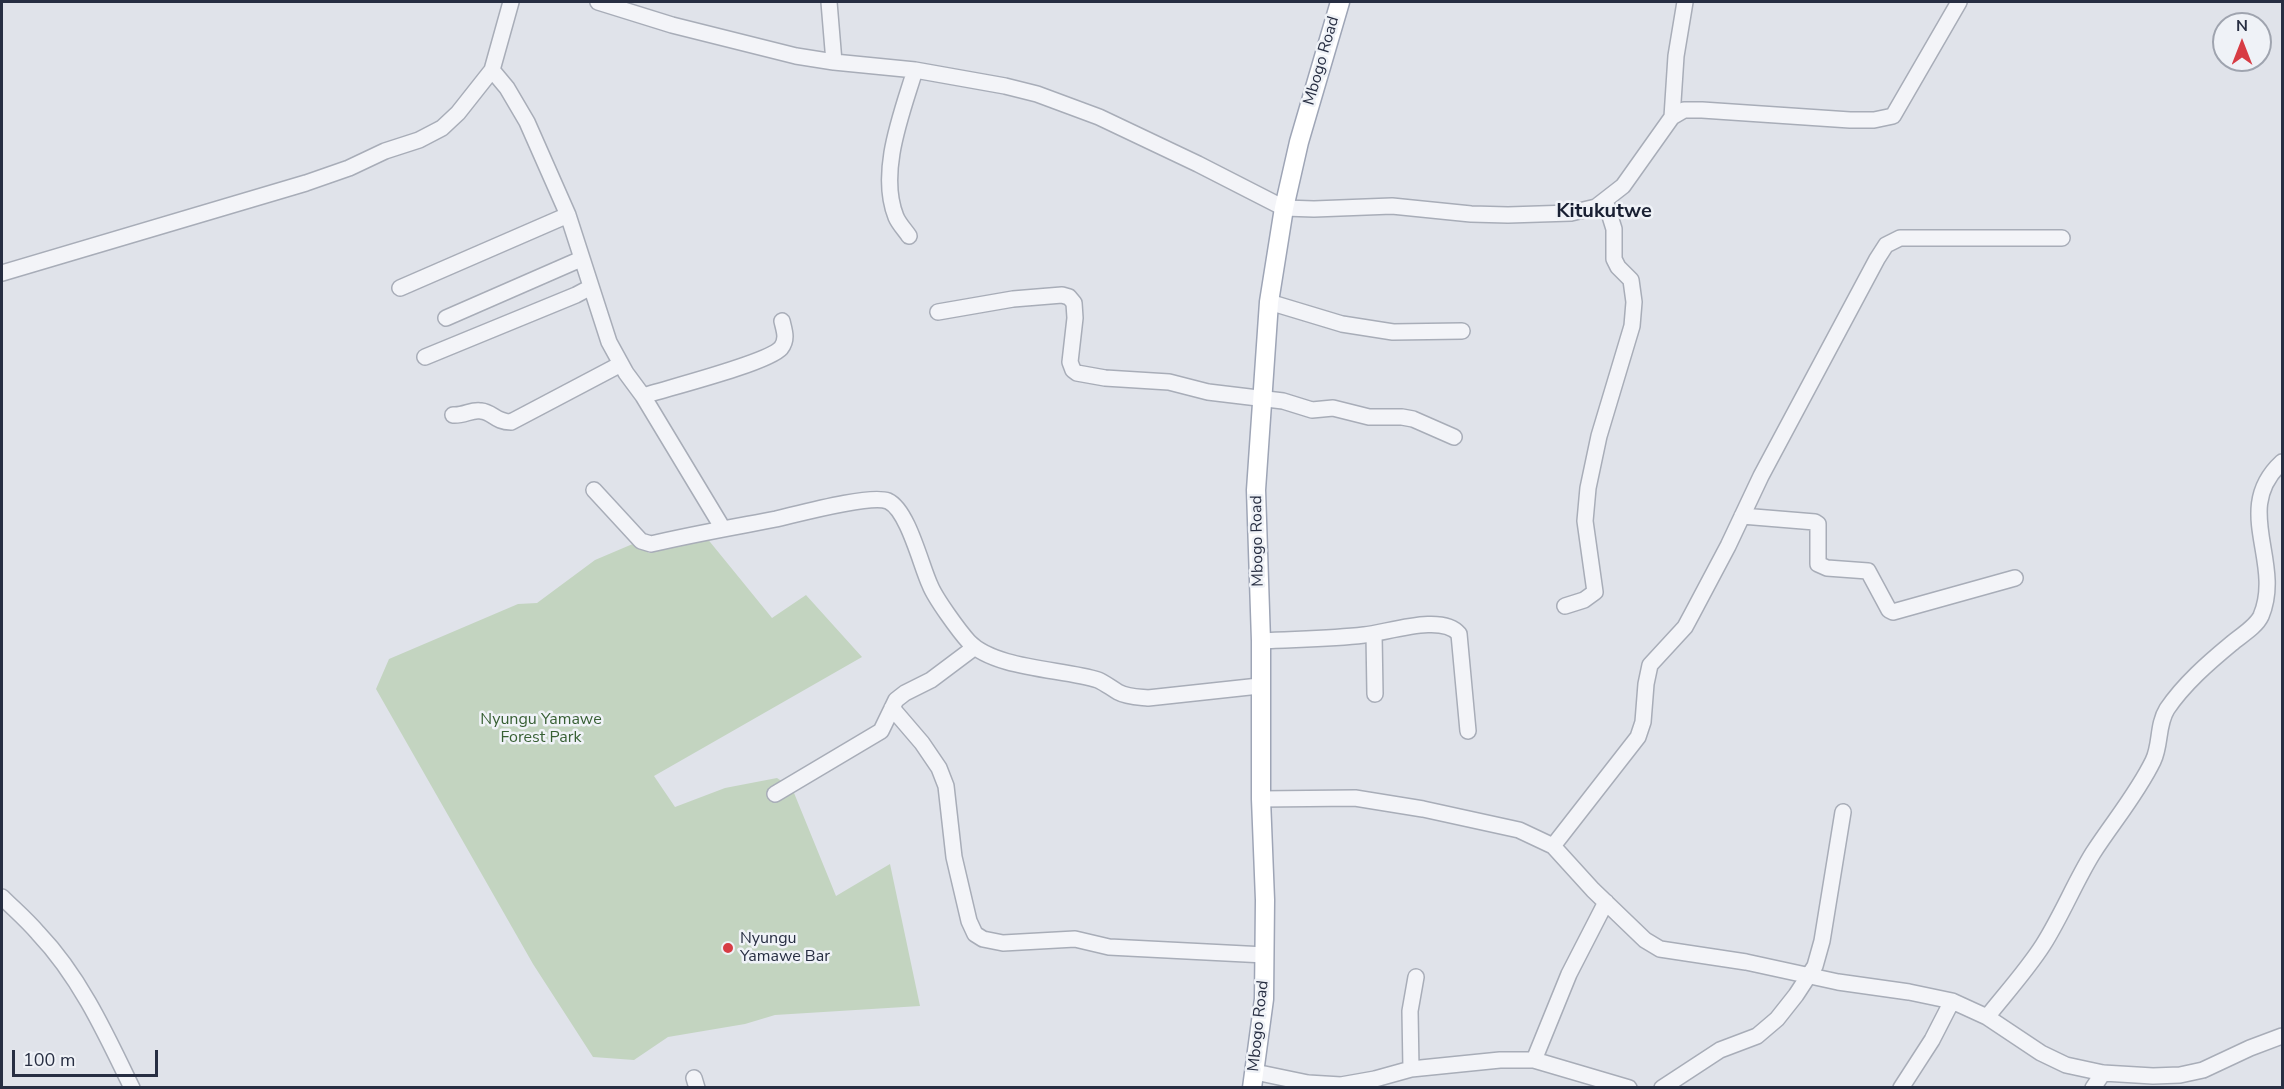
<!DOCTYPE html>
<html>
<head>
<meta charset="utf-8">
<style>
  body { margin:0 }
  #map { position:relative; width:2284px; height:1089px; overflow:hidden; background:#e0e3ea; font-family:"Nunito Sans",sans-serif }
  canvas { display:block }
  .frame { position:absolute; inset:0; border:3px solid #272e42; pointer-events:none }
  .north { position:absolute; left:2212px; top:12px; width:60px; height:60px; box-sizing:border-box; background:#eff2f7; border:2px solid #9fa4af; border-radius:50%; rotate:0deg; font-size:16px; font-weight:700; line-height:24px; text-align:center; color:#272e42 }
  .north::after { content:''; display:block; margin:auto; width:21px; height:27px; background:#d73c44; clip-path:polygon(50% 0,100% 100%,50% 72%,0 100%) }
  .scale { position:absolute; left:12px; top:1050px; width:146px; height:27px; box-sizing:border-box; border:3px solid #272e42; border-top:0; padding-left:8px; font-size:18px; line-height:21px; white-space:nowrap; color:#272e42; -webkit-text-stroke:4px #eff2f7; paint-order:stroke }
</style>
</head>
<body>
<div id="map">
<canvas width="2284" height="1089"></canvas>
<div class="frame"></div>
<div class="north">N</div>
<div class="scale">100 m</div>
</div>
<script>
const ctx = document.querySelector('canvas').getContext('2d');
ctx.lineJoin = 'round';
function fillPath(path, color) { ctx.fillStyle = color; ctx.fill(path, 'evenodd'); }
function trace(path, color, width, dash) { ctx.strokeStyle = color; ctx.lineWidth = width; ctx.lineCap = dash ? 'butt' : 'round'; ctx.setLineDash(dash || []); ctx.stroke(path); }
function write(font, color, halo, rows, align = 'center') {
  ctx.font = font + ' "Nunito Sans",sans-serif'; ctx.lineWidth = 5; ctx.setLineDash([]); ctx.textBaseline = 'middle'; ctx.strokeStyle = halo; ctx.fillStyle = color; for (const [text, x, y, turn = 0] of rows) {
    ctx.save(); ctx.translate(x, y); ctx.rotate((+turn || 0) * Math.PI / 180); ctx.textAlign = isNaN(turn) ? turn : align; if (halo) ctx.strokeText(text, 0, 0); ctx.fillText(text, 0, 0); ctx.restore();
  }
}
fillPath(new Path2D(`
  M706 537 772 618 806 595 862 657 654 776 675 807 725 788 777 778 792 788 836 896 890 864 920 1006 775 1015 745 1024 668 1037 634 1060 593 1057 533 964 376 689 389 659 518 604 537 603 595 560 635 543 649 553Z`), '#c3d4c0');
const minor = new Path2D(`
  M598 2 672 25 796 56 834 62 915 70 1005 86 1037 94 1099 117 1198 164 1284 208 1314 209 1392 206 1471 214 1508 215 1571 213 1596 207 1623 186 1672 117 1684 110H1702L1850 120H1874L1893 116 1959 2
  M829 2 834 62
  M492 70 507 88 527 122 568 215 609 342 626 373 643 396 722 527
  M1672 117 1676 56 1685 2
  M909 236C905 230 899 224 896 217 878 172 902 113 915 70
  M2 273 306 183 349 168 385 151 419 140 442 128 458 113 492 70 511 2
  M400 288 568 215
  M1269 302 1342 324 1393 332 1462 331
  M938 312 1013 299 1062 295 1069 297 1074 303 1075 318 1070 362 1073 370 1077 373 1105 378 1169 382 1208 392 1283 401 1312 410 1333 408 1369 417H1402L1413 419 1454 437
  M446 318 581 259
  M425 357 576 295 591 287
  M643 396C668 388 768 363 781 348 788 339 784 330 782 321
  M453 415C464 416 472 409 481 411 493 412 495 422 511 422L621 364
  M594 490 641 541 651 544C693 534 734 527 776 519 798 514 870 494 888 501 908 510 921 566 930 585 935 598 959 631 969 642 995 669 1063 669 1098 680 1105 683 1111 688 1118 692 1127 697 1138 697 1148 698L1259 686
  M1742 516 1815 522 1818 524V564L1827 568 1868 571 1889 610 1893 612 2015 578
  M1565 606 1584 600 1595 592 1585 521 1588 488 1599 436 1632 326 1634 302 1631 280 1618 267 1614 259V229L1605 200
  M1374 634 1375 694
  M1261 641C1295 639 1330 639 1364 635 1387 633 1442 613 1459 634L1468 731
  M892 708 922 743 939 768 946 786 954 857 969 921 975 934 983 939 1003 943 1075 939 1109 947 1265 955
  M775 794 881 731 896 700 905 693 931 680 975 647
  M1261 799 1355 798 1423 809 1519 830 1553 846 1593 890 1645 940 1660 949 1746 962 1838 982 1909 992 1952 1001 1987 1017 2041 1053 2066 1065 2103 1073 2153 1076 2180 1075 2203 1070 2250 1048 2282 1036
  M1553 846 1638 737 1643 722 1646 684 1650 665 1685 627 1692 614 1728 546 1761 476 1877 259 1886 245 1900 238H2062
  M2 897C14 909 27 920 38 933 80 977 106 1034 132 1088
  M1987 1017C2006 993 2027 970 2043 945 2062 915 2075 882 2093 853 2113 822 2137 794 2153 761 2161 745 2157 725 2167 709 2184 684 2208 663 2231 644 2240 636 2256 627 2261 616 2284 561 2231 509 2282 462
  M1534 1060 1569 974 1606 902
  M1411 1069 1410 1011 1416 977
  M1255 1072 1308 1083 1341 1085 1375 1079 1411 1069 1500 1060H1534L1629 1088
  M694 1078 697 1088
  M1662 1088 1720 1050 1757 1036 1777 1019 1796 995 1815 966 1822 941 1843 812
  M1901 1088 1932 1040 1952 1001
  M2093 1088 2103 1073`);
const major = new Path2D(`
  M1252 1088 1264 999 1265 900 1261 799V641L1256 490 1269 302 1284 208 1299 142 1340 2`);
trace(minor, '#a8adb8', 18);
trace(major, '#9ea5b6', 21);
trace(minor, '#f3f4f8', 15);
trace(major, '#fff', 18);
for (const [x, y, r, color] of [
  [728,948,6,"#d73c44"]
]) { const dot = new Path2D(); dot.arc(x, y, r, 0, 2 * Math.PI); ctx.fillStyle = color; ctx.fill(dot); trace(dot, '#eff2f7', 2); }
write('16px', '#272e42', '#eff2f7', [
  ["Mbogo Road",1322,61,-74],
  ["Mbogo Road",1258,541,-91],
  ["Mbogo Road",1259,1026,-84]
]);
write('16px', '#375f33', '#eff2f7', [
  ["Nyungu Yamawe",541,720],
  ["Forest Park",541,738]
]);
write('16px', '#272e42', '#eff2f7', [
  ["Nyungu",740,939],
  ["Yamawe Bar",740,957]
], 'left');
write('bold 20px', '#192033', '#eff2f7', [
  ["Kitukutwe",1604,212]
]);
</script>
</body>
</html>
